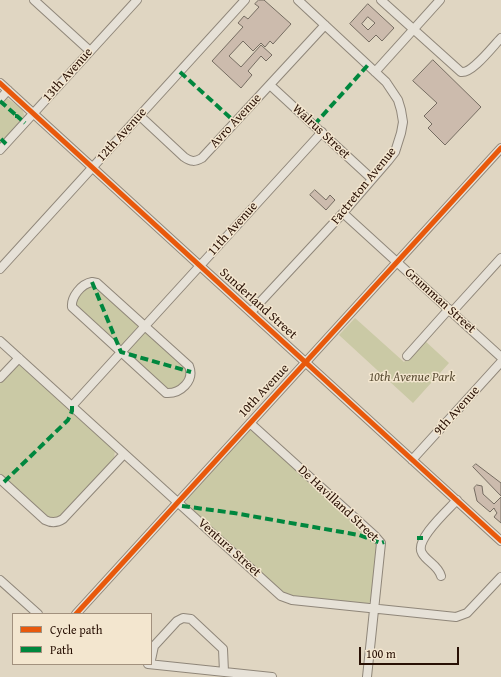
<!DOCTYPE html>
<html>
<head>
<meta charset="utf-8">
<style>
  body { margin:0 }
  #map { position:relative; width:501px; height:677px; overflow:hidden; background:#e0d6c2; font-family:"Gentium Book Plus",serif }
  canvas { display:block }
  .legend { position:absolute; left:12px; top:613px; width:140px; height:52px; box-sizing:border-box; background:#f3e6cf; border:1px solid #a2917e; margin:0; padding:5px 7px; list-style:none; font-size:12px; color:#291105 }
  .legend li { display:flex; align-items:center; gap:8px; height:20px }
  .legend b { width:20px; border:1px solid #a2917e }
  .scale { position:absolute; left:359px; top:647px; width:100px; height:18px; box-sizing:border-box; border:2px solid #291105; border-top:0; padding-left:5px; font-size:12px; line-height:14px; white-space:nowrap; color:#291105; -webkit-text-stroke:3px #f3e6cf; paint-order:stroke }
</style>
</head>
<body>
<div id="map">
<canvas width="501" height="677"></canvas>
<ul class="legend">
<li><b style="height:5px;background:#e8590c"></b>Cycle path</li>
<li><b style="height:5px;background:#00873e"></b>Path</li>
</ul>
<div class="scale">100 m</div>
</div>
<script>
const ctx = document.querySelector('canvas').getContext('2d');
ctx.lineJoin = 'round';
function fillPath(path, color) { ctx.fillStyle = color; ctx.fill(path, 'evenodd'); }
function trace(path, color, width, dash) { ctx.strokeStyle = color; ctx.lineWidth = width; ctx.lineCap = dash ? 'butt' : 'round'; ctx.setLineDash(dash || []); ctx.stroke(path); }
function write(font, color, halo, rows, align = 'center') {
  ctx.font = font + ' "Gentium Book Plus",serif'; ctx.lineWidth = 3; ctx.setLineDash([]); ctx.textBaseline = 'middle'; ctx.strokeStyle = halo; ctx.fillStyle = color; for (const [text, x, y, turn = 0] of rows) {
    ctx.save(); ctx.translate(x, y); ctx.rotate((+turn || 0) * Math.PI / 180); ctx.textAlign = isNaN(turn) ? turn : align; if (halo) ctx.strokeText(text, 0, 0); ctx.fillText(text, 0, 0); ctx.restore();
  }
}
fillPath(new Path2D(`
  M7 98 22 109 25 117 0 146V101Z
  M92 282 187 363 189 381 166 393 75 311 74 296Z
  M355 318 404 362 424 340 449 363 413 403 339 335Z
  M17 365H22L115 450 114 459 57 519 48 518 0 474V382Z
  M251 430 258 433 373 537 378 545 373 598 369 603 364 605 285 595 188 507 186 502 188 496 245 433Z`), '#cac9a5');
const building = new Path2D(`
  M259 0H264L291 24 273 44 270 41 265 47 261 43 253 51 243 41 229 56 241 67 261 45 272 55 266 61 261 56 248 71 252 75 241 88 212 61 243 27 238 23 244 16 248 19 259 7 255 4Z
  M368 4 394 28 382 41 376 35 369 42 350 24ZM368 17 375 23 368 30 362 24Z
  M433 60 481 107 445 145 428 128 432 124 424 116 437 103 413 81Z
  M315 190 326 200 330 195 335 200 326 210 310 195Z
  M476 464 501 483V496L473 467Z
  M477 485 482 486 483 494 494 504 501 497V523L494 517 497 513 495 510 494 508 490 512 477 501 474 488Z`);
fillPath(building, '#ccbbad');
trace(building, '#756c61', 1);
const minor = new Path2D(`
  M34 0 90 51
  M381 0 461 72C472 74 493 46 501 38
  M375 72 440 0
  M0 83 501 541
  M270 85 372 179
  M0 99 8 90
  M140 116 184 157C191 162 195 162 202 158L325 25
  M0 150 137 0
  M343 213 501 357
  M0 269 245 0
  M92 282 97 283 189 366C195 381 180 394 166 393L72 307C71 297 81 284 92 282Z
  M251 312 343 213 388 161 395 152 401 133 403 122 401 110 398 100 386 82 298 0
  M452 312 501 258
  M0 341 281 596 292 600 456 617 467 613 501 577
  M407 356 449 309
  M0 378 19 358
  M72 406 322 132
  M250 423 375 536 381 543 367 677
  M412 460 501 362
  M0 479 45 520C51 523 57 523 63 519L124 454
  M441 576C438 565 427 562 422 553 414 540 448 510 457 500
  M0 580 38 614
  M76 614 501 148
  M151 660 154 646 177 621 183 618 191 619 223 649 224 672
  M148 664 272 677`);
trace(minor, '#8f8679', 10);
trace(minor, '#e6e1d7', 8);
trace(new Path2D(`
  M180 72 235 122
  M0 101 17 116
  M15 116H17L25 123
  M314 125 368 65
  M1 139 6 144
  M92 282 121 352 191 372
  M4 482 68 420 72 411V406
  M182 506 234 513 359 535 381 543 384 542
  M417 538H423`), '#00873e', 4, [8, 4]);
trace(new Path2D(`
  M0 83 501 541
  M76 614 501 148`), '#e8590c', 5);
write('13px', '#291105', '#f3e6cf', [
  ["13th Avenue",68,75,-48],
  ["Avro Avenue",236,121,-47],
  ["Walrus Street",321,132,43],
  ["12th Avenue",122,135,-48],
  ["Factreton Avenue",364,186,-51],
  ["11th Avenue",233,229,-48],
  ["Grumman Street",440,301,42],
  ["Sunderland Street",258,304,42],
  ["10th Avenue",264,391,-47],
  ["9th Avenue",457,411,-48],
  ["De Havilland Street",338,504,43],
  ["Ventura Street",229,548,42]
]);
write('italic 13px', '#5b4e35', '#f3e6cf', [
  ["10th Avenue Park",412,378]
]);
</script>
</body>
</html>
